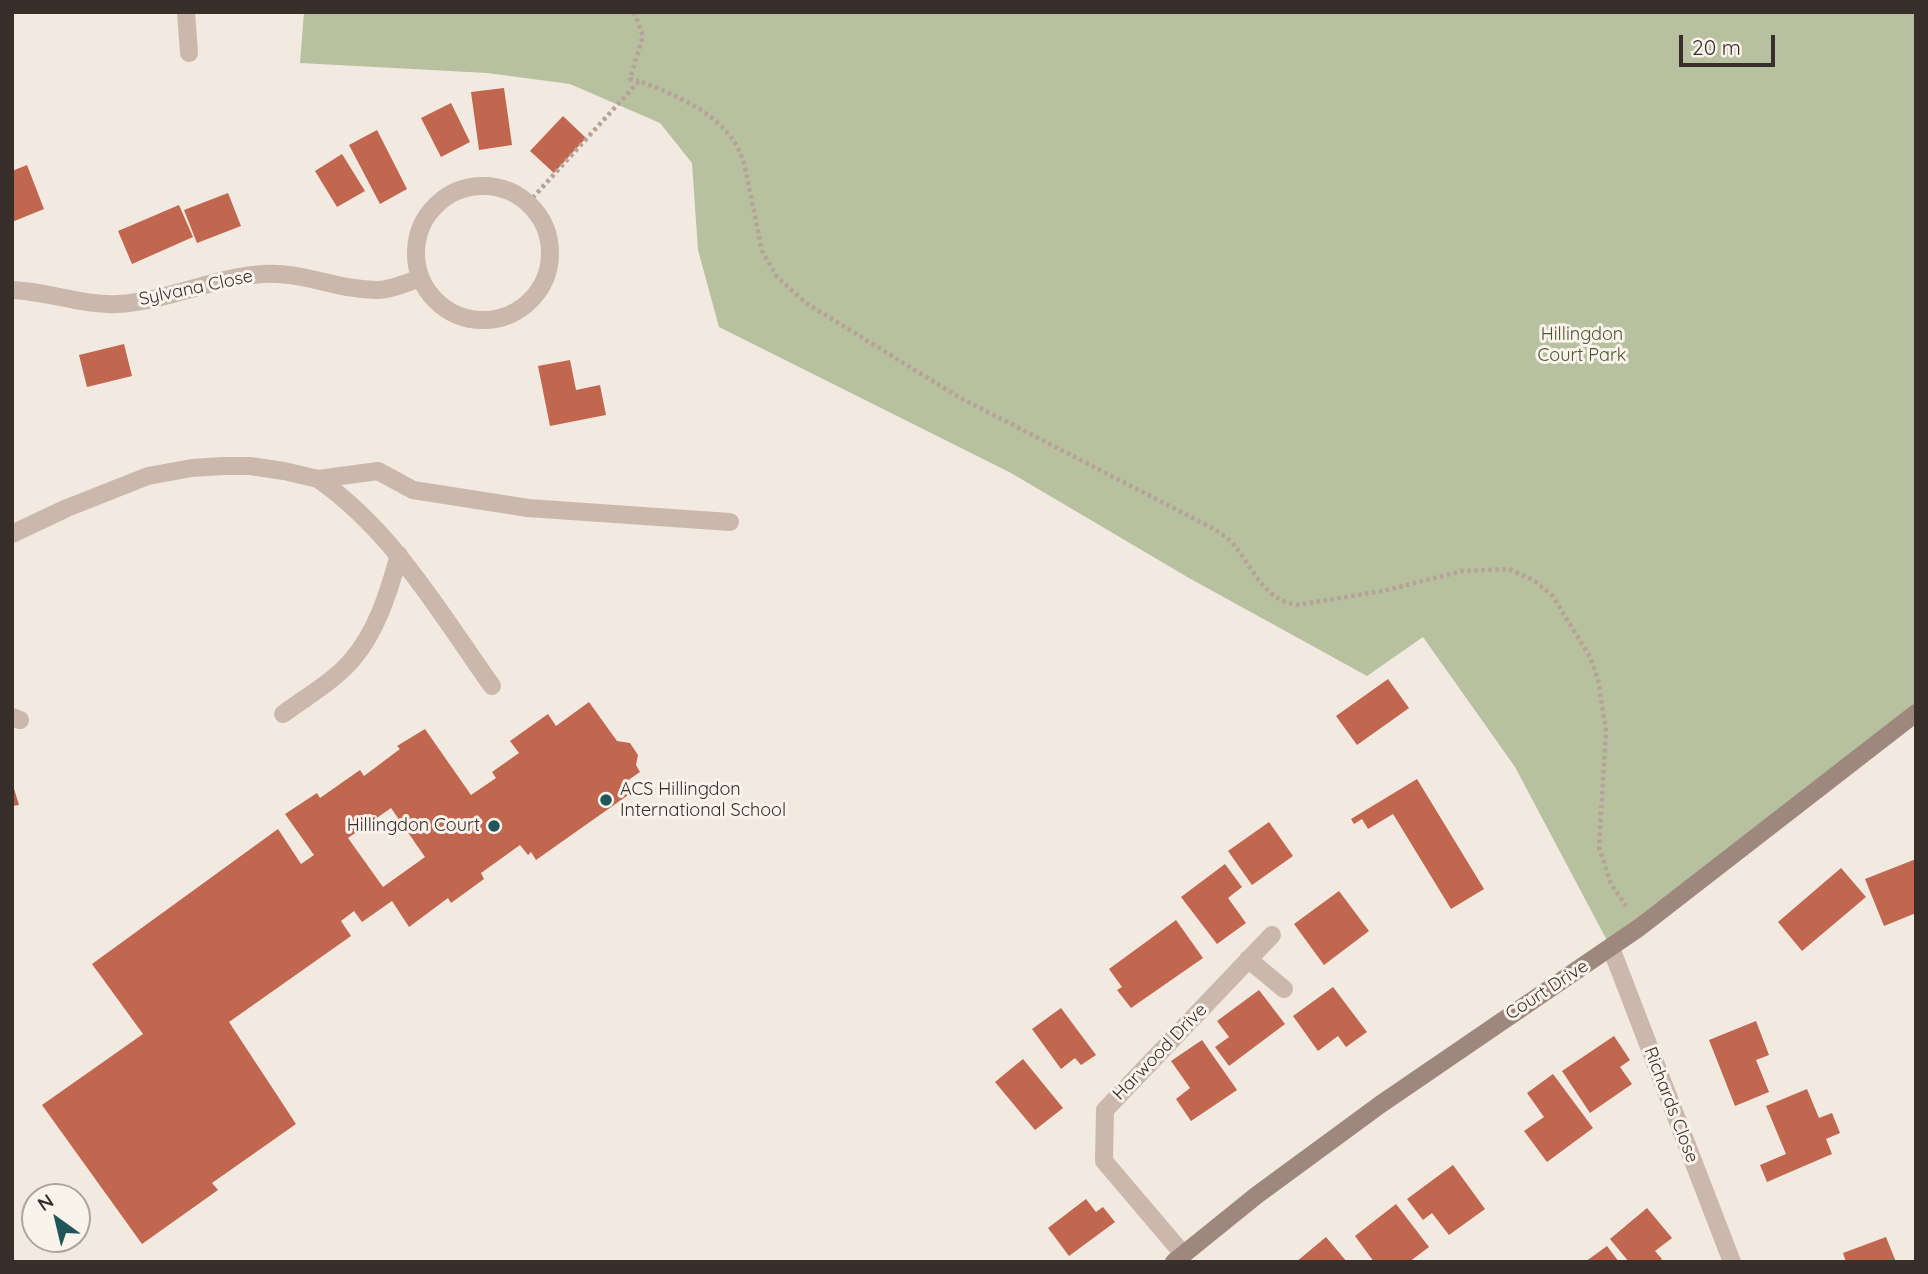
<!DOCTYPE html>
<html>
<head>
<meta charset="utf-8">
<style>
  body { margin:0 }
  #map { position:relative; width:1928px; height:1274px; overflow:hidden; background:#f2e9e0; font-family:Quicksand,sans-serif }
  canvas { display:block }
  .frame { position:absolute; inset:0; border:14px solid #382e2a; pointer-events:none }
  .north { position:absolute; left:21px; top:1183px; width:70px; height:70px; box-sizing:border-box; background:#faf3ec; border:2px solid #aca49e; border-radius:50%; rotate:326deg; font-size:19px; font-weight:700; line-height:28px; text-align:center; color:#382e2a }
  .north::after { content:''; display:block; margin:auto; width:24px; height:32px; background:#215758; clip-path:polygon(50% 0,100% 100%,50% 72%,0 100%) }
  .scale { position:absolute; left:1679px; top:35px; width:96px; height:32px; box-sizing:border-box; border:4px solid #382e2a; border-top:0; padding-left:9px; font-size:21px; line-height:24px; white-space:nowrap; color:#382e2a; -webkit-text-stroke:5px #faf3ec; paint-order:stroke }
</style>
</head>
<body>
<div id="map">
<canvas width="1928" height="1274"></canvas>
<div class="frame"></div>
<div class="north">N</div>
<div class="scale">20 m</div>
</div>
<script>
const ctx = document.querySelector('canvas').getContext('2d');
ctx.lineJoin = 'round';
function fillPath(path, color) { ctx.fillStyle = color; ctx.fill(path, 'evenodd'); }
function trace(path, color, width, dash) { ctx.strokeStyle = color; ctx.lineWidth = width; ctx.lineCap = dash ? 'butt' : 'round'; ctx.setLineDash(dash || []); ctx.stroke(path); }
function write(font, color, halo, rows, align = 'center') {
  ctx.font = font + ' Quicksand,sans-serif'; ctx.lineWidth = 6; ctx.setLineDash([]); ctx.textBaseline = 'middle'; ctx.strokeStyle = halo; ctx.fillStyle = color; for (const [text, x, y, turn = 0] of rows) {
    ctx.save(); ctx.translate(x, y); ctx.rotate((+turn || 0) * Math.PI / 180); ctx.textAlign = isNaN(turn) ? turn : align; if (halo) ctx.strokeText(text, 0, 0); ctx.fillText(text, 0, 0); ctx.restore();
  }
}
fillPath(new Path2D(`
  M304 12H1916V713L1611 948 1515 767 1423 637 1367 676 1189 578 1011 473 719 327 698 250 692 163 660 123 570 84 487 73 300 63Z`), '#b7c1a0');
fillPath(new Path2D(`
  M504 88 512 145 479 150 471 92Z
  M451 103 470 142 441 157 421 118Z
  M563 116 586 138 554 173 530 151Z
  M377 130 407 189 380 204 349 145Z
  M342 154 365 191 337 207 315 171Z
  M27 165 44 209 12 222V171Z
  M228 193 241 226 197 243 184 210Z
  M179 205 193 237 132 264 118 231Z
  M124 344 132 376 87 387 79 355Z
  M570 360 576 390 600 385 606 415 550 426 538 366Z
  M1388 679 1409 708 1357 745 1336 716Z
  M589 702 617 741 630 743 638 755 636 765 640 772 624 783 631 793 536 860 531 852 528 855 520 845 481 873 484 879 451 903 448 898 409 927 392 901 362 922 354 911 341 921 351 936 229 1022 296 1124 212 1183 218 1190 142 1244 42 1105 143 1034 92 964 278 829 301 864 314 855 285 814 317 793 320 798 360 770 364 776 400 749 397 746 425 729 471 795 496 778 492 772 519 753 510 741 548 714 556 726ZM391 808 425 857 383 887 348 838Z
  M1417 779 1484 889 1451 909 1393 814 1368 829 1362 819 1354 824 1351 819Z
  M12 782 19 805 12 806Z
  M1269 822 1293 856 1252 885 1228 851Z
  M1916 859V913L1884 926 1865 879Z
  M1225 864 1242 887 1228 898 1246 923 1217 944 1181 897Z
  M1841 868 1866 897 1802 951 1778 922Z
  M1339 891 1369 931 1324 965 1294 924Z
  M1176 920 1203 958 1131 1008 1117 990 1122 987 1109 969Z
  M1333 987 1367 1032 1346 1047 1338 1036 1318 1051 1293 1016Z
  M1259 990 1285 1024 1229 1066 1215 1047 1229 1037 1217 1021Z
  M1061 1008 1096 1055 1081 1065 1075 1058 1061 1069 1032 1029Z
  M1756 1021 1769 1055 1756 1060 1769 1092 1735 1106 1709 1040Z
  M1614 1036 1630 1060 1620 1067 1632 1084 1590 1113 1562 1071Z
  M1202 1040 1237 1090 1191 1121 1176 1099 1190 1088 1171 1061Z
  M1023 1059 1063 1108 1035 1130 995 1082Z
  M1553 1074 1593 1128 1547 1162 1524 1131 1544 1117 1527 1093Z
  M1807 1089 1819 1118 1832 1113 1840 1133 1826 1139 1832 1154 1767 1182 1760 1165 1786 1154 1766 1106Z
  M1453 1165 1485 1209 1449 1235 1432 1213 1423 1220 1407 1199Z
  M1086 1199 1096 1212 1103 1207 1115 1222 1069 1256 1048 1228Z
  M1396 1204 1429 1247 1409 1262H1374L1355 1236Z
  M1647 1208 1672 1238 1655 1251 1662 1259 1658 1262H1629L1610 1239Z
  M1326 1237 1347 1262H1296Z
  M1886 1237 1896 1262H1846L1843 1253Z
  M1607 1246 1619 1262H1585Z`), '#c1664f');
trace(new Path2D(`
  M634 12 643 36 630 79 639 81
  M528 203 639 81C681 97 733 118 745 167L762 251 777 277 806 303 957 396 1214 529C1221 534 1230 539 1235 546 1253 569 1264 599 1296 605L1383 591 1462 571 1509 569 1533 580 1552 595 1590 657 1598 679 1606 731 1599 847 1611 884 1626 906`), '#b6a296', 4.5, [3.5, 3.5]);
trace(new Path2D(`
  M318 479C393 531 440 613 492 686
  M12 534 67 508 148 476 192 468 223 466H250L284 471 318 479 378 471 413 490 528 508 730 522
  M283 714C306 697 334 681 352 660 377 631 389 591 399 555
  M12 717 20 720`), '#cab8ac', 18);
trace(new Path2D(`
  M186 12 189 53
  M416 253a67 67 0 1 1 134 0a67 67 0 1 1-134 0Z
  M12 290C47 291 83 306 118 304 168 301 214 277 263 274 303 271 340 291 379 290 393 289 407 283 420 278
  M1611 948 1732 1262
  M1248 959 1284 989
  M1183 1254 1104 1161 1105 1110 1272 935`), '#cab8ac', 18);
trace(new Path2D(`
  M1174 1262 1257 1195 1381 1104 1640 927 1916 713`), '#9e887d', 18);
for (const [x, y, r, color] of [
  [606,800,7,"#215758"],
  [494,826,7,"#215758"]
]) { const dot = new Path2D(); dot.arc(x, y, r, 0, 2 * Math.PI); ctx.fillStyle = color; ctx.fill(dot); trace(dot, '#faf3ec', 2.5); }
write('18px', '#382e2a', '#faf3ec', [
  ["Sylvana Close",196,288,-12],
  ["Court Drive",1547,990,-33],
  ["Harwood Drive",1160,1052,-46],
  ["Richards Close",1671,1105,69]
]);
write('18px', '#49562f', '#faf3ec', [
  ["Hillingdon",1582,335],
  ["Court Park",1582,356]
]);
write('18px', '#382e2a', '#faf3ec', [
  ["ACS Hillingdon",620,790],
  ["International School",620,811],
  ["Hillingdon Court",480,826,"right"]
], 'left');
</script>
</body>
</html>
